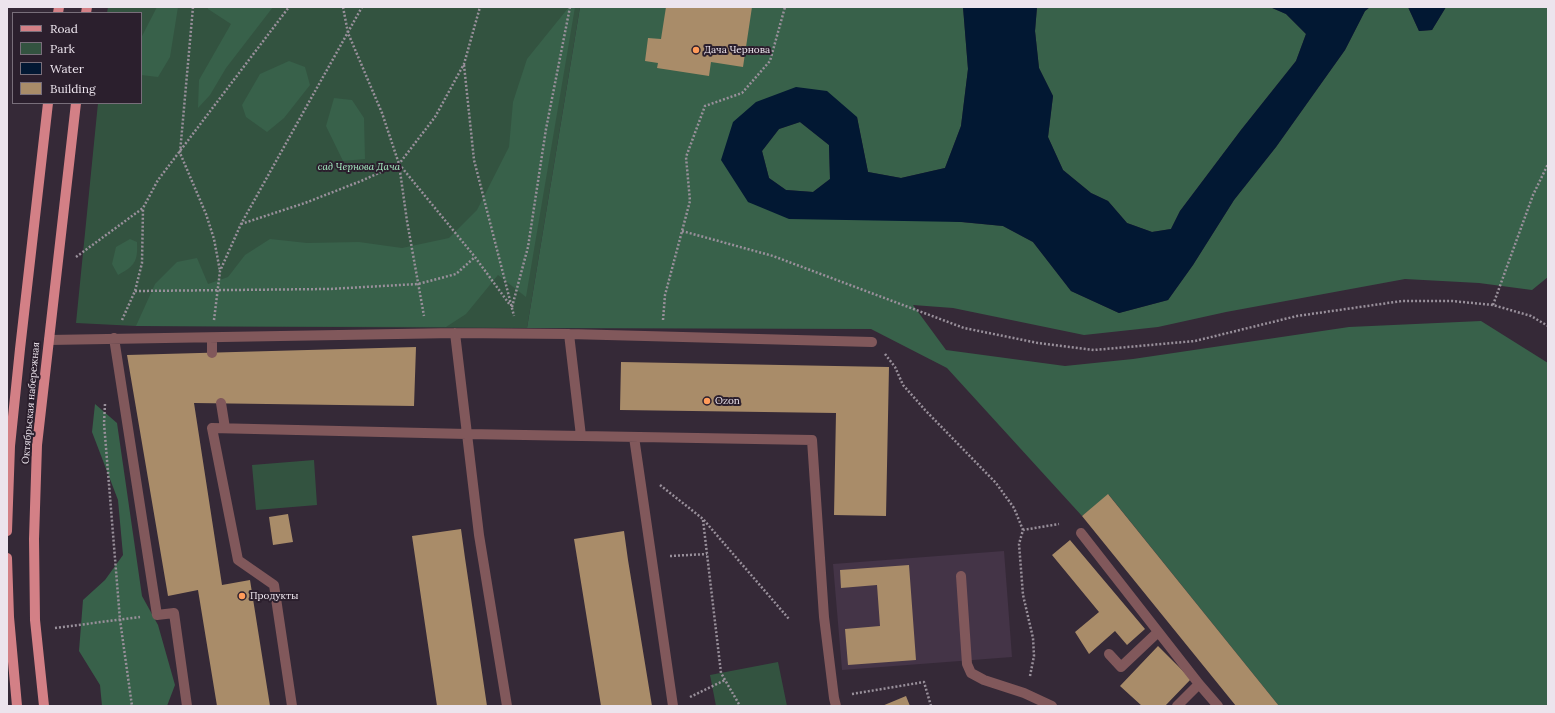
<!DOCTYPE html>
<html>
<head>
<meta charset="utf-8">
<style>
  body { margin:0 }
  #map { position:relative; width:1555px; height:713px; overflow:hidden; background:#352937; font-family:Lora,serif }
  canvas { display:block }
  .frame { position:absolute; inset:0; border:8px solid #ece4ed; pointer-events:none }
  .legend { position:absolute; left:12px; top:12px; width:130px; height:92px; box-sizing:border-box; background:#2b1f2d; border:1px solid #786e7a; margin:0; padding:5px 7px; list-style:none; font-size:12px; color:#ece4ed }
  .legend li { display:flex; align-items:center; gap:8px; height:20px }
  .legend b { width:20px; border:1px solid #786e7a }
</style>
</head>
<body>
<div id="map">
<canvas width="1555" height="713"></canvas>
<div class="frame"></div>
<ul class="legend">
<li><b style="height:5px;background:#d38086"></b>Road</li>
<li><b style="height:11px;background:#335340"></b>Park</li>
<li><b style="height:11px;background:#021833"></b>Water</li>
<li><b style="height:11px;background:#a98c69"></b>Building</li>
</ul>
</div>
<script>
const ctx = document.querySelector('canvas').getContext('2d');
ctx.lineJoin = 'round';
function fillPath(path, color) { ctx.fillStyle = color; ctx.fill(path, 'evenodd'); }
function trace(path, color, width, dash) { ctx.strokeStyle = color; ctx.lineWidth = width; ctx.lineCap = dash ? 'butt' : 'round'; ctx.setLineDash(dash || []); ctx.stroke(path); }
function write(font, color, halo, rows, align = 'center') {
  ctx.font = font + ' Lora,serif'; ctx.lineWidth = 4; ctx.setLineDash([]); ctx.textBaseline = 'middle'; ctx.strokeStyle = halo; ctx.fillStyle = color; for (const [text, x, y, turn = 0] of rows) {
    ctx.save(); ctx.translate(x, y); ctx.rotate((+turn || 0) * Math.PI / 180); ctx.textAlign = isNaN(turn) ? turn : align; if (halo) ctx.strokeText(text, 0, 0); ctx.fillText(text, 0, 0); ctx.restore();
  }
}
fillPath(new Path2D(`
  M1004 551 1012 657 842 670 833 564Z`), '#443447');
fillPath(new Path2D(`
  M108 7H580L527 328 136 326 76 323 98 103H141V13H107Z
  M314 460 317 505 256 510 252 465Z
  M778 662 787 706H716L710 675Z`), '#335340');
fillPath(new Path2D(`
  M157 7H178L170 57 158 77 141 75V38Z
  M208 7H273L226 68 210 95 198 108 199 80 231 24 208 9Z
  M569 7H575L526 297 498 275 466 314 446 327 136 326 155 284 177 262 197 258 208 284 228 277 245 255 270 239 307 243 359 242 402 248 449 238 477 210 509 147 513 102 527 59Z
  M580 7H963L968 69 961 126 945 168 901 178 868 172 857 117 756 102 748 202 1003 226 1033 242 1071 291 1119 313 1168 300 1193 265 1234 200 1276 147 1345 50 1365 11 1370 7H1408L1419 31 1432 30 1446 7H1548V277L1532 290 1479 283 1405 279 1226 312 1158 327 1084 335 953 308 913 305 946 350 1065 366 1133 359 1349 327 1481 321 1548 363V706H1279L1109 495 1082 516 947 368 871 329 527 328Z
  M1037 7H1270L1286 14 1306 34 1296 61 1241 130 1180 211 1171 229 1152 232 1127 223 1108 201 1091 193 1063 170 1048 137 1053 96 1039 68 1035 31Z
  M289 61 305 67 310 85 284 118 267 132 246 117 242 105 260 74Z
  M334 98 352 100 364 118 365 159 343 161 326 126Z
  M800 122 829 145 830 179 813 192 786 190 769 178 762 151 779 129Z
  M130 239 137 242C138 261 135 266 118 275L112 264 116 247Z
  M95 404 117 423 142 596 158 625 175 685 167 706H102L100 685 79 651 83 600 105 580 123 555 118 500 92 432Z`), '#38614a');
fillPath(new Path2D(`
  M963 7H1037L1035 31 1039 68 1053 96 1048 137 1063 170 1091 193 1108 201 1127 223 1152 232 1171 229 1180 211 1241 130 1296 61 1306 34 1286 14 1270 7H1370L1365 11 1345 50 1276 147 1234 200 1193 265 1168 300 1119 313 1071 291 1033 242 1003 226 962 222 789 219 748 202 721 160 733 122 756 102 796 87 827 91 857 117 868 172 901 178 945 168 961 126 968 69ZM800 122 829 145 830 179 813 192 786 190 769 178 762 151 779 129Z
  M1408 7H1446L1432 30 1419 31Z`), '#021833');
fillPath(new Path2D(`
  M666 7H752L743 67 711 62 709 76 657 68 658 63 645 61 648 38 661 39Z
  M416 347 414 406 194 403 222 585 250 580 270 706H217L198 590 168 596 127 355Z
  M621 362 889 367 886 516 834 515 836 413 620 410Z
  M1108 494 1279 706H1236L1082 516Z
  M288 514 293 542 273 545 269 517Z
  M461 529 465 558 487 706H437L412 536Z
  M624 531 628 560 652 706H601L574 539Z
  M1070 540 1145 629 1127 645 1115 631 1089 654 1075 632 1099 612 1052 555Z
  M909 565 916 660 848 665 845 629 880 626 877 585 841 588 840 570Z
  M1158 646 1191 679 1165 706H1142L1120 686Z
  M906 696 910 706H882Z`), '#a98c69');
trace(new Path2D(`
  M193 7 180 153 206 214 214 239 220 271
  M343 7 348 33 382 113 399 164 407 221 424 316
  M464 65 474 160 514 316
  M399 164 475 257 510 305
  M241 224 305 203 361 181 399 164 435 117 464 64 480 7
  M682 231 773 256 964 328 1038 343 1094 350 1195 341 1297 316 1402 301H1452L1493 305 1531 316 1548 326
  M76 257 143 208 158 180 289 7
  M135 291 329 289 418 284 456 274 475 257
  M1493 305 1533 195 1548 164
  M512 307 528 247 546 129 570 7
  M122 320 135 291 142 263 143 209
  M214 320 220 271 241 224 362 7
  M663 320 665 295 690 201 686 157 705 106 742 93 770 61 785 7
  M885 354 895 367 903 385 925 410 996 483 1014 508 1023 530
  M105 404 104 423 120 620 132 706
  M660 485 703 519 789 619
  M703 520 721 673 740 706
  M670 556 707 554
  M55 628 140 617
  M1030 676 1034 656 1033 638 1023 595 1019 544 1023 530 1059 524
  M852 694 924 682 931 706
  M690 697 725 680`), '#99909b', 2.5, [2, 2]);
trace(new Path2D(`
  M455 333 467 434 812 440 824 617 834 698 836 706
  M569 334 581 436
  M114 338 157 615 174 613 187 706
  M212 338V353
  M49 340 455 333 569 334 872 342
  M221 403 225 428
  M634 437 673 706
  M1081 533 1199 684 1218 706
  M961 576 967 664 971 673 984 680 1024 693 1052 706
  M1109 654 1121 667 1158 632
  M292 706 274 585 238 560 212 428 467 434 479 535 507 706
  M1177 706 1199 684`), '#81585b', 10);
trace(new Path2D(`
  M58 13 59 7
  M86 13 87 7
  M7 531 10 446 20 349 48 103
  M7 558 9 617 17 706
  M44 706 35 620 34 539 37 445 76 103`), '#d38086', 10);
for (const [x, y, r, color] of [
  [696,50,4,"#ff9b5a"],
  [707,401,4,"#ff9b5a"],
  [242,596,4,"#ff9b5a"]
]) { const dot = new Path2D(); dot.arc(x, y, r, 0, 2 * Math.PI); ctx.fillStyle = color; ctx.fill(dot); trace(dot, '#2b1f2d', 1.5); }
write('10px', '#ece4ed', '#2b1f2d', [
  ["Дача Чернова",704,50],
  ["Ozon",715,401],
  ["Продукты",250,596]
], 'left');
write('italic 10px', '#a8eec4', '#2b1f2d', [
  ["сад Чернова Дача",359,167]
]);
write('10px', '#ece4ed', '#2b1f2d', [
  ["Октябрьская набережная",31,403,-85]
]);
</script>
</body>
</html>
